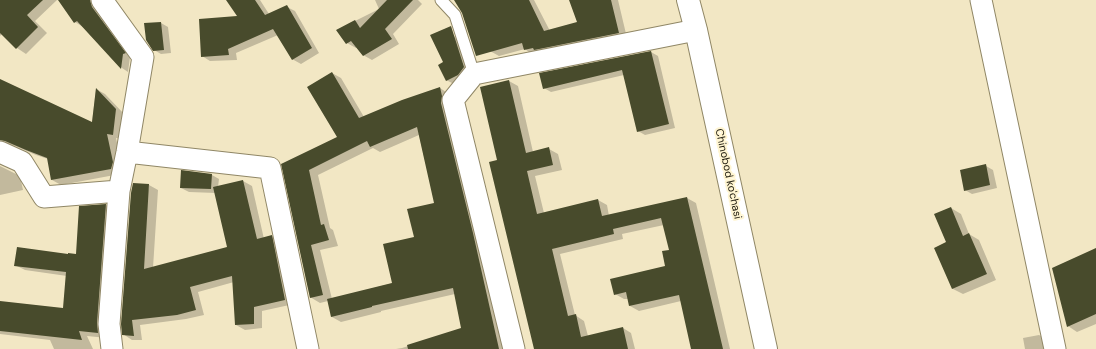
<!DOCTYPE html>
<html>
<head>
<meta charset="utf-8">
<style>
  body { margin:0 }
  canvas { display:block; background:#f2e7c4 }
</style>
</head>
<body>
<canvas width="1096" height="349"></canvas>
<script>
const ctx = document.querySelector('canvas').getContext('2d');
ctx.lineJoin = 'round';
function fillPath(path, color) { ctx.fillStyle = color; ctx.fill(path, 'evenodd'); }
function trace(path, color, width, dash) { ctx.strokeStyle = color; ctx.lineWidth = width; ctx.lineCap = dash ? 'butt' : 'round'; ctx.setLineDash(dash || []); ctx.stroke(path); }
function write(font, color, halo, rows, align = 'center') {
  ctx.font = font + ' "DM Sans",sans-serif'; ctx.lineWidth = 4; ctx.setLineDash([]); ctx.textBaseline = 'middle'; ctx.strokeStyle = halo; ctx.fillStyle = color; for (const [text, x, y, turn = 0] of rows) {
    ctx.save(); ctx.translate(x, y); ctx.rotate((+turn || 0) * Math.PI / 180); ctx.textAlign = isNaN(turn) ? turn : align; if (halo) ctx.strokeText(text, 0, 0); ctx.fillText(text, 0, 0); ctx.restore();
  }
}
fillPath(new Path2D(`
  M0 0H57L35 21 47 33 26 54 17 48 2 34 0 36Z
  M60 0H93L132 57H130L128 72 122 68 83 27 75 22Z
  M228 0H260L269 14 287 7 295 11 319 53 301 64 292 59 278 35 236 53 237 60 210 61 202 56 238 17Z
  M375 0H418L422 4 393 34 399 44 372 60 363 55 357 47 356 48 347 43 337 30 379 9Z
  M456 0H534L550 31 578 23 570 0H618L627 38 533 55 525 49 499 56 490 51Z
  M161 23 168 27 171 53 161 54 154 50Z
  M452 34 463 45 471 71 454 84 446 80 444 63Z
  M651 52 658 56 675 128 645 135 638 131 624 75 551 92 544 88Z
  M332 73 341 78 364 117 440 88 449 94 507 349H396L402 348 462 329 455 294 381 311V312L341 322 332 317 328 301 320 303 310 297 282 165 338 137ZM419 135 435 203 415 238 393 283 332 299 320 250 338 246 333 230 330 228 318 175 373 148 380 152Z
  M509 81 518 86 533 152 549 149 558 154 562 170 535 176 544 213 598 200 607 205 609 216 687 198 696 203 730 349H692L681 301 639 311 630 306 628 299H624L615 294 667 267 670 251 664 225 622 234 623 239 560 254 575 315 584 321 588 336 623 328 631 333 635 349H535L498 161Z
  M0 89 92 123 96 89 105 94 125 115 122 139 116 138 122 167 120 174 61 185 52 180 48 159 36 155 15 146 9 145 0 150Z
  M0 166 20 176 23 190 0 195Z
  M986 166 993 170 997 188 972 194 965 190Z
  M212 175 219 179 218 187 243 181 252 186 264 239 272 236 281 242 294 304 262 311V328L245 330 236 325 234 282 198 292 204 315 186 319 140 325 142 340H132L123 334 149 185 158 190 153 268 229 248 216 193 189 192 181 188Z
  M106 205 115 210 107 338 87 336 93 349H54L50 340 0 334V302L64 309 67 276 25 270 15 265 77 255Z
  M951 208 961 214 969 234 979 240 996 280 963 294 953 289 935 248 947 243Z
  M1096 249V324L1077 332 1068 326Z
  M1039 335 1047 339 1049 349H1025L1023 338Z`), '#0003');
fillPath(new Path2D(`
  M0 0H43L27 15 38 27 16 49 0 33Z
  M58 0H90L92 7 126 53 123 54 121 69 77 21 74 23Z
  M226 0H255L265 15 287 5 312 48 292 60 273 29 228 49 229 55 201 57 199 19 237 16Z
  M387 0H413L385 29 392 39 363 56 351 41 346 44 336 30 355 20 360 28Z
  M454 0H529L544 31 577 22 569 0H611L619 33 534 50 533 48 524 50 522 43 476 56 462 13Z
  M161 22 164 50 153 51 146 40 144 23Z
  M451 26 464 67 458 75 446 81 438 65 443 62 430 35Z
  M651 51 669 124 637 132 622 70 543 89 539 73Z
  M332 72 359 118 402 100 440 87 442 96 441 103 473 233 499 349H408L407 345 461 328 453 288 372 306V307L331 317 327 299 392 283 383 244 414 237 407 209 434 203 417 127 370 147 367 141 309 170 321 225 324 224 329 240 311 245 323 295 310 298 281 164 337 137 307 87Z
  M0 79 92 122 96 88 116 109 113 135 107 134 113 162 111 169 51 180 47 158 26 150 5 141 0 140Z
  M509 80 526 153 549 147 553 165 527 171 537 214 598 199 602 216 687 197 723 349H691L679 295 629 306 626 292 614 295 610 279 665 266 662 251 669 250 661 218 613 229 614 234 552 249 568 316 576 314 581 337 623 327 628 349H534L489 162 497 160 480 87Z
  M986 164 990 185 964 191 960 170Z
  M181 170 212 174 211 189 180 188Z
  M243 180 257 239 272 235 285 300 254 307V324L235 325 232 276 190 287 196 310 177 315 132 320 134 336 122 335 121 324 131 193 133 183 149 184 144 269 227 247 213 187Z
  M106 204 97 323 98 333 79 331 82 340 0 331V301L63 308 66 272 14 266 17 247 68 254V253L76 254 79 206Z
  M951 207 963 236 969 233 987 274 952 289 934 248 946 242 934 214Z
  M1096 248V314L1067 327 1052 268Z`), '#484b2c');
const service = new Path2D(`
  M441 0 455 15 474 74`);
const minor = new Path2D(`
  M102 0 143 57 127 152 119 191 109 324 112 349
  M981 0 1055 349
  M0 152 22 162 44 197 119 191
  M127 152 270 168 308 349
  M514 349 453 100 474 74 696 30`);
const tertiary = new Path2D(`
  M688 0 696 30 766 349`);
trace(service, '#908766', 13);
trace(minor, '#908766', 23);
trace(tertiary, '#908766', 24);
trace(service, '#fff', 11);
trace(minor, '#fff', 21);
trace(tertiary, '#fff', 22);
write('11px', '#211d10', '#fff5d1', [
  ["Chinobod ko'chasi",728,174,78]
]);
</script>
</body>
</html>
